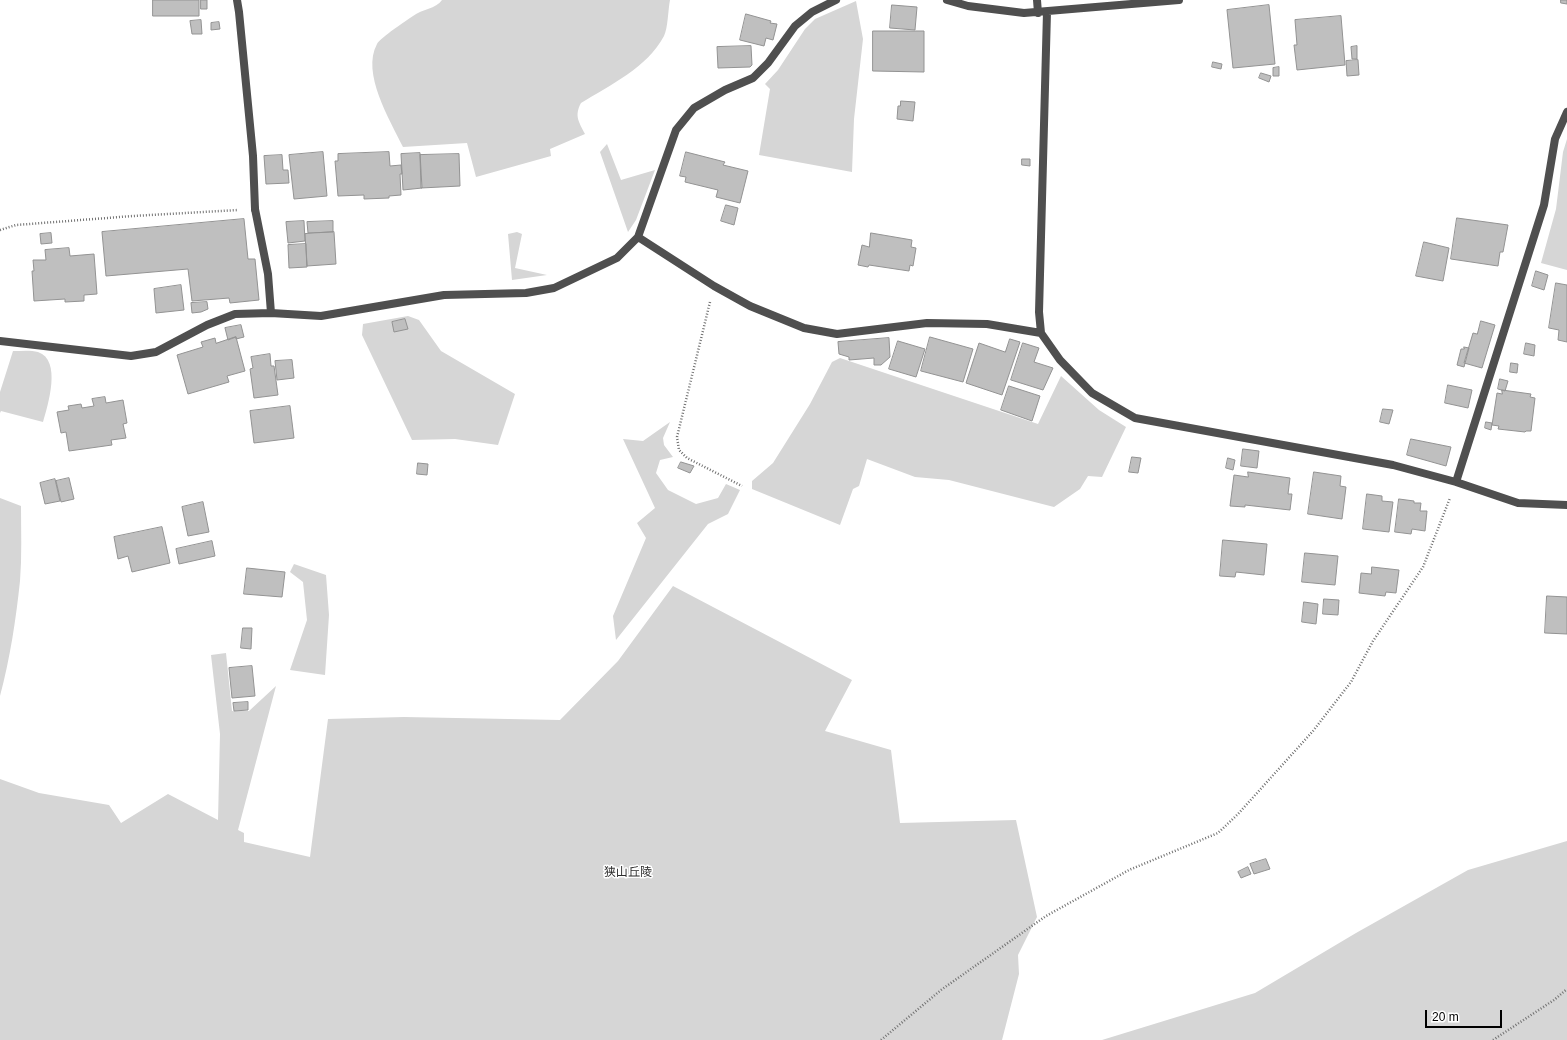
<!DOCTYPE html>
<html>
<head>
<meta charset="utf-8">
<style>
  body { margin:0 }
  #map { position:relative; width:1567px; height:1040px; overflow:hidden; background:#fff; font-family:Helvetica,sans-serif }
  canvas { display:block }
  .scale { position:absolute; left:1425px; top:1010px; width:77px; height:18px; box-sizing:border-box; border:2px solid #000; border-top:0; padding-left:5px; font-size:12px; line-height:14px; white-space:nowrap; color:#000; -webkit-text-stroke:3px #fff; paint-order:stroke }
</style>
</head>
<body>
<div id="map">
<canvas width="1567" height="1040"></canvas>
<div class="scale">20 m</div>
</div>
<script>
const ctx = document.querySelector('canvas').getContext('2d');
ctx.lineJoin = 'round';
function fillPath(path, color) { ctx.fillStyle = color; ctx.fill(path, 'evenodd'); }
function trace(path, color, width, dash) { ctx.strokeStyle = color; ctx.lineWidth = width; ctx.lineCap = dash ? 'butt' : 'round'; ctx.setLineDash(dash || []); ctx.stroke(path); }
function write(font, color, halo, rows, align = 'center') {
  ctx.font = font + ' Helvetica,"Noto Sans JP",sans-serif'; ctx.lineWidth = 3; ctx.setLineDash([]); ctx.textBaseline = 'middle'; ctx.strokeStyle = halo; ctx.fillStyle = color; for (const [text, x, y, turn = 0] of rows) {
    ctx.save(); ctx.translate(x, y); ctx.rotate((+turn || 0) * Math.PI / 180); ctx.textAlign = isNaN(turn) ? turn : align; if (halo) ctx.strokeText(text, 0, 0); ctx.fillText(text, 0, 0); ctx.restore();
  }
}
fillPath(new Path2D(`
  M442 0H670C668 10 668 28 664 36 647 68 610 85 581 103 574 116 579 122 585 134L550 149 551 156 476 177 467 143 403 147C390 120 361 73 377 44 381 37 406 21 413 16 422 9 436 9 442 0Z
  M856 1 863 39 854 119 852 172 759 155 770 89 765 84 778 70 805 29 815 19Z
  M1567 139V270L1541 263 1556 209 1563 152Z
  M607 144 621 180 655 170 636 220 628 232 600 152Z
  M517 232 522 234 515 268 547 275 512 280 508 234Z
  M408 316 419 320 441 351 515 394 498 445 455 439 412 440 362 335 363 324Z
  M13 351C21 351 31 350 38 352 62 360 48 405 43 422L1 411 0 413V392Z
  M840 358 1038 424 1061 376 1099 410 1126 427 1102 477 1088 476 1080 489 1054 507 949 480 915 477 867 459 859 486 853 489 840 525 752 489V481L773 463 810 404 832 362Z
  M670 422 663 438 664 445 673 457 660 460 656 473 668 490 696 504 718 498 726 484 740 490 728 514 708 524 616 640 613 616 646 538 637 523 655 508 623 439 643 441Z
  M0 498 21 506C21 531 22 556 20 581 16 619 10 659 0 696Z
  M294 564 326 575 329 615 325 675 290 670 307 620 303 582 290 572Z
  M673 586 852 680 825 731 891 750 900 823 1016 820 1037 917 1018 955 1019 974 1002 1040H0V779L39 793 109 805 121 823 168 794 218 820 220 734 211 655 226 653 232 711H249L276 686 238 830 244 833V842L310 857 328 719 404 717 560 720 618 661Z
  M1567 841V1040H1102L1255 993 1356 933 1468 870Z`), '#d6d6d6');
const building = new Path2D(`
  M153 0H199V16H153Z
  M201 0H207V9H201Z
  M1561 0H1567V4L1561 3Z
  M892 5 917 7 915 30 890 28Z
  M1269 5 1275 64 1233 68 1227 10Z
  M746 14 771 21 770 23 777 24 773 40 766 38 764 46 740 40Z
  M1341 16 1345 65 1297 70 1294 45H1297L1295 20Z
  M201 20 202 34H192L190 21Z
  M219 22 220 29 211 30V23Z
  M873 31H924V72L873 71Z
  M751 46 752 65 750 67 718 68 717 47Z
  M1357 46V59H1352L1351 47Z
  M1358 60 1359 75 1347 76 1346 61Z
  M1213 62 1222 64 1221 69 1212 67Z
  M1279 67V76H1273V68Z
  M1261 73 1271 76 1269 82 1259 78Z
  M901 101 915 102 913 121 897 119 898 106H900Z
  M323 152 327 196 294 199 289 155Z
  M389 152 390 166 401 165 402 174H400L401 195 389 196V198L364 199V195L338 196 335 161H338V154Z
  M686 152 725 162 723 165 748 171 740 203 716 197 718 190 685 182 686 177 680 176Z
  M420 153 422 188 403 190 401 154Z
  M459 154 460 186 421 188 420 155Z
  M282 155 283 170H288L289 183 266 184 264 156Z
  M1022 159H1030V166L1022 165Z
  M726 205 738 208 734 225 721 221Z
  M1457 218 1508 225 1503 252H1500L1498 266 1451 259Z
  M244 219 248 259H255L259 300 230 303 229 298 192 301 188 269 106 276 102 232Z
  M304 221 305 241 288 243 286 222Z
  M333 221V232L308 233 307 222Z
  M334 232 336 264 307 266 305 234Z
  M51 233 52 243 41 244 40 234Z
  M871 233 912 240 911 247 916 248 913 266 910 265 909 271 869 265 868 267 858 265 862 245 869 247Z
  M1424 242 1449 248 1443 281 1416 276Z
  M306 244 307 267 289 268 288 245Z
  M69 248 70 256 94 254 97 294 84 295V301L65 302V299L34 301 32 271H34L33 260H46L45 250Z
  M1536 271 1548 275 1544 290 1532 286Z
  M1556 283 1567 285V342L1558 340 1559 330 1549 328Z
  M181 285 184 310 156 313 154 289Z
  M207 302 208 309 201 312 192 313 191 303Z
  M405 319 408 329 394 332 392 322Z
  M1481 321 1495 325 1482 368 1464 363 1473 333 1477 334Z
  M241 325 244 337 236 339V337L228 340 225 328Z
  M236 337 245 371 227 376 229 382 188 394 177 355 203 347 201 342 215 338 216 343Z
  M930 337 973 349 963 382 921 371Z
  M889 338 890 357 881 365H874V358L849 360V357L839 354 838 342Z
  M1010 339 1020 342 1002 395 966 383 979 343 1005 352Z
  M898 341 925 349 916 377 889 369Z
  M1023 343 1039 348 1034 362 1053 368 1043 390 1011 380Z
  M1526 343 1535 345 1534 356 1524 354Z
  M1464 347 1469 348 1464 367 1457 365 1461 349H1464Z
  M270 354 271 366H274L278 395 254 398 250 369 253 368 251 357Z
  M292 360 294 378 277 380 275 361Z
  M1511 363 1518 364 1517 373 1510 372Z
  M1500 379 1508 381 1505 391 1498 389Z
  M1448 385 1472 390 1468 408 1445 403Z
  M1009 386 1040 396 1032 421 1001 410Z
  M1502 390 1531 394 1530 397 1535 398 1531 431H1526L1525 432 1498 429 1499 426 1492 425 1497 393 1502 394Z
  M105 397 106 403 123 400 127 423 123 424 126 438 111 440 112 445 69 451 66 432 61 433 57 412 69 410 68 406 81 404 82 408 94 406 92 399Z
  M290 406 294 438 254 443 250 411Z
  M1383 409 1393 410 1389 424 1380 422Z
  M1486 422 1492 423 1491 430 1485 428Z
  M1411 439 1451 447 1446 466 1407 455Z
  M1243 449 1259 451 1257 468 1241 466Z
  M1132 457 1141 458 1138 473 1129 472Z
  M1228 458 1235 460 1233 470 1226 468Z
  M681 462 694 466 690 473 678 468Z
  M418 463 428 464 427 475 417 474Z
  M1248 472 1290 478 1288 494H1292L1290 510 1245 505V507L1230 506 1234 475 1248 477Z
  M1314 472 1341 476 1340 486 1346 487 1342 519 1308 514Z
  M69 478 74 499 61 502 56 481Z
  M55 479 60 501 45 504 40 483Z
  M1367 494 1382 496V501L1393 502 1389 532 1363 529Z
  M1399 499 1414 501V503H1421L1420 511H1427L1425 531 1412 529 1411 534 1395 532Z
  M203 502 209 532 188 536 182 507Z
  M162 527 170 563 132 572 128 556 118 559 114 537Z
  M1223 540 1267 544 1264 575 1236 572 1235 577 1220 576Z
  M212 541 215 556 179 564 176 549Z
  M1305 553 1338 556 1335 585 1302 582Z
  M1372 567 1399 570 1396 593 1386 592 1385 596 1359 593 1361 573 1371 574Z
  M247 568 285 572 282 597 244 594Z
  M1547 596 1567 597V634L1545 633Z
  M1324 599 1339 600 1338 615 1323 614Z
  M1304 602 1318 604 1316 624 1302 622Z
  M243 628H252L251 649 241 648Z
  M252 666 255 696 232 698 229 668Z
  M248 702V710L234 711 233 703Z
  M1266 859 1270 869 1254 874 1250 864Z
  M1248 867 1251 874 1241 878 1238 872Z`);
fillPath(building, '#bfbfbf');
trace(building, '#939393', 1);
trace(new Path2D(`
  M0 230 16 225 133 216 238 210
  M710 302 677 437 679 450 687 458 742 486
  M881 1040 941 990 1046 916 1129 870 1218 833 1238 814 1313 731 1351 682 1373 641 1423 567 1450 498
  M1493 1040 1554 1000 1567 989`), '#717171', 2.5, [1, 2]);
trace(new Path2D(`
  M237 0 239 12 253 156 255 209`), '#4f4f4f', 8);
trace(new Path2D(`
  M947 0 968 6 1024 13 1179 0
  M1037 0 1038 13
  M1047 12 1039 312 1041 333 1060 360 1092 393 1135 418 1393 465 1456 482 1518 503 1567 505
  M255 209 268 274 271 313
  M638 237 714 286 750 306 804 328 837 334 927 323 987 324 1041 333
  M0 341 131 356 156 352 207 325 235 314 271 313 321 316 444 295 526 293 554 288 617 258 638 237 676 130 694 108 725 90 753 78 768 63 795 26 812 12 836 0
  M1456 482 1544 205 1555 139 1567 112`), '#4f4f4f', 8);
write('12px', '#2d2d2d', '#fff', [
  ["狭山丘陵",628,873]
]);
</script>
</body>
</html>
